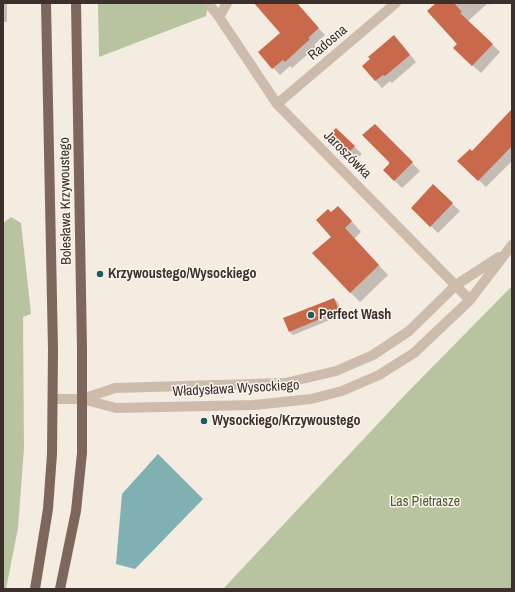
<!DOCTYPE html>
<html>
<head>
<meta charset="utf-8">
<style>
  body { margin:0 }
  #map { position:relative; width:515px; height:592px; overflow:hidden; background:#f4ebe1; font-family:"Archivo Narrow",sans-serif }
  canvas { display:block }
  .frame { position:absolute; inset:0; border:4px solid #3b302b; pointer-events:none }
</style>
</head>
<body>
<div id="map">
<canvas width="515" height="592"></canvas>
<div class="frame"></div>
</div>
<script>
const ctx = document.querySelector('canvas').getContext('2d');
ctx.lineJoin = 'round';
function fillPath(path, color) { ctx.fillStyle = color; ctx.fill(path, 'evenodd'); }
function trace(path, color, width, dash) { ctx.strokeStyle = color; ctx.lineWidth = width; ctx.lineCap = dash ? 'butt' : 'round'; ctx.setLineDash(dash || []); ctx.stroke(path); }
function write(font, color, halo, rows, align = 'center') {
  ctx.font = font + ' "Archivo Narrow",sans-serif'; ctx.lineWidth = 3; ctx.setLineDash([]); ctx.textBaseline = 'middle'; ctx.strokeStyle = halo; ctx.fillStyle = color; for (const [text, x, y, turn = 0] of rows) {
    ctx.save(); ctx.translate(x, y); ctx.rotate((+turn || 0) * Math.PI / 180); ctx.textAlign = isNaN(turn) ? turn : align; if (halo) ctx.strokeText(text, 0, 0); ctx.fillText(text, 0, 0); ctx.restore();
  }
}
fillPath(new Path2D(`
  M98 3H208L206 16 99 57Z
  M11 217 21 223 31 314 23 317 24 448 18 528 6 589H3V223Z
  M512 286V589H223L403 397Z`), '#b8c4a0');
fillPath(new Path2D(`
  M158 454 203 499 135 569 116 564 122 494Z`), '#7fb0b2');
fillPath(new Path2D(`
  M3 3H7V22H3Z
  M267 3H294L325 35 314 45 316 47 292 68 290 66 280 75 259 52 282 33Z
  M437 3H492L490 5 488 3 468 21 500 52 481 73 462 56Z
  M401 43 416 62 392 83 390 81 382 88 363 66 372 59Z
  M512 109V161L486 187 459 161 472 152Z
  M375 125 420 171 402 188 384 170 390 164Z
  M336 129 362 154 352 164 327 139Z
  M433 186 460 211 438 233 412 208Z
  M332 214 348 217 361 232 354 239 388 275 360 302 350 292 333 237Z
  M334 299 338 302 342 315 293 335 290 332Z`), '#0003');
fillPath(new Path2D(`
  M254 3H297L319 28 308 38 310 39 285 62 283 60 272 69 258 52 280 33Z
  M436 3H454L462 12 460 13 493 44 472 66 453 48 457 44 427 11Z
  M394 35 410 55 385 76 383 75 375 81 362 66 370 59 368 57Z
  M512 109V146L478 181 457 161 470 149 472 151Z
  M375 124 413 162 394 181 383 170 389 164V162L362 135Z
  M336 128 355 146 344 157 325 139Z
  M433 184 453 203 430 227 411 208Z
  M338 206 352 221 345 228 379 265 350 293 312 253 331 237 316 220 328 209 331 212Z
  M334 298 339 311 289 332 283 318Z`), '#c8694b');
trace(new Path2D(`
  M208 3 219 17
  M227 3 219 17 277 104 470 300
  M277 104 396 3
  M53 399H82L116 408 254 405 311 399 342 391 379 375 414 353 470 300 512 245
  M82 399 115 388 285 383 336 371 373 355 409 331 456 285 499 257`), '#cdbbac', 10);
trace(new Path2D(`
  M35 589 48 509 52 454 53 350 46 3
  M60 589 76 511 82 453V350L76 3`), '#7d675c', 10);
for (const [x, y, r, color] of [
  [100,274,4,"#1f5a5e"],
  [311,315,4,"#1f5a5e"],
  [204,421,4,"#1f5a5e"]
]) { const dot = new Path2D(); dot.arc(x, y, r, 0, 2 * Math.PI); ctx.fillStyle = color; ctx.fill(dot); trace(dot, '#fbf5ee', 1.5); }
write('14px', '#3b302b', '#fbf5ee', [
  ["Radosna",328,43,-40],
  ["Jaroszówka",347,155,45],
  ["Bolesława Krzywoustego",66,201,-91],
  ["Władysława Wysockiego",236,389,-3]
]);
write('bold 14px', '#3b302b', '#fbf5ee', [
  ["Krzywoustego/Wysockiego",108,274],
  ["Perfect Wash",319,315],
  ["Wysockiego/Krzywoustego",212,421]
], 'left');
write('14px', '#4a5a2e', '#fbf5ee', [
  ["Las Pietrasze",425,502]
]);
</script>
</body>
</html>
